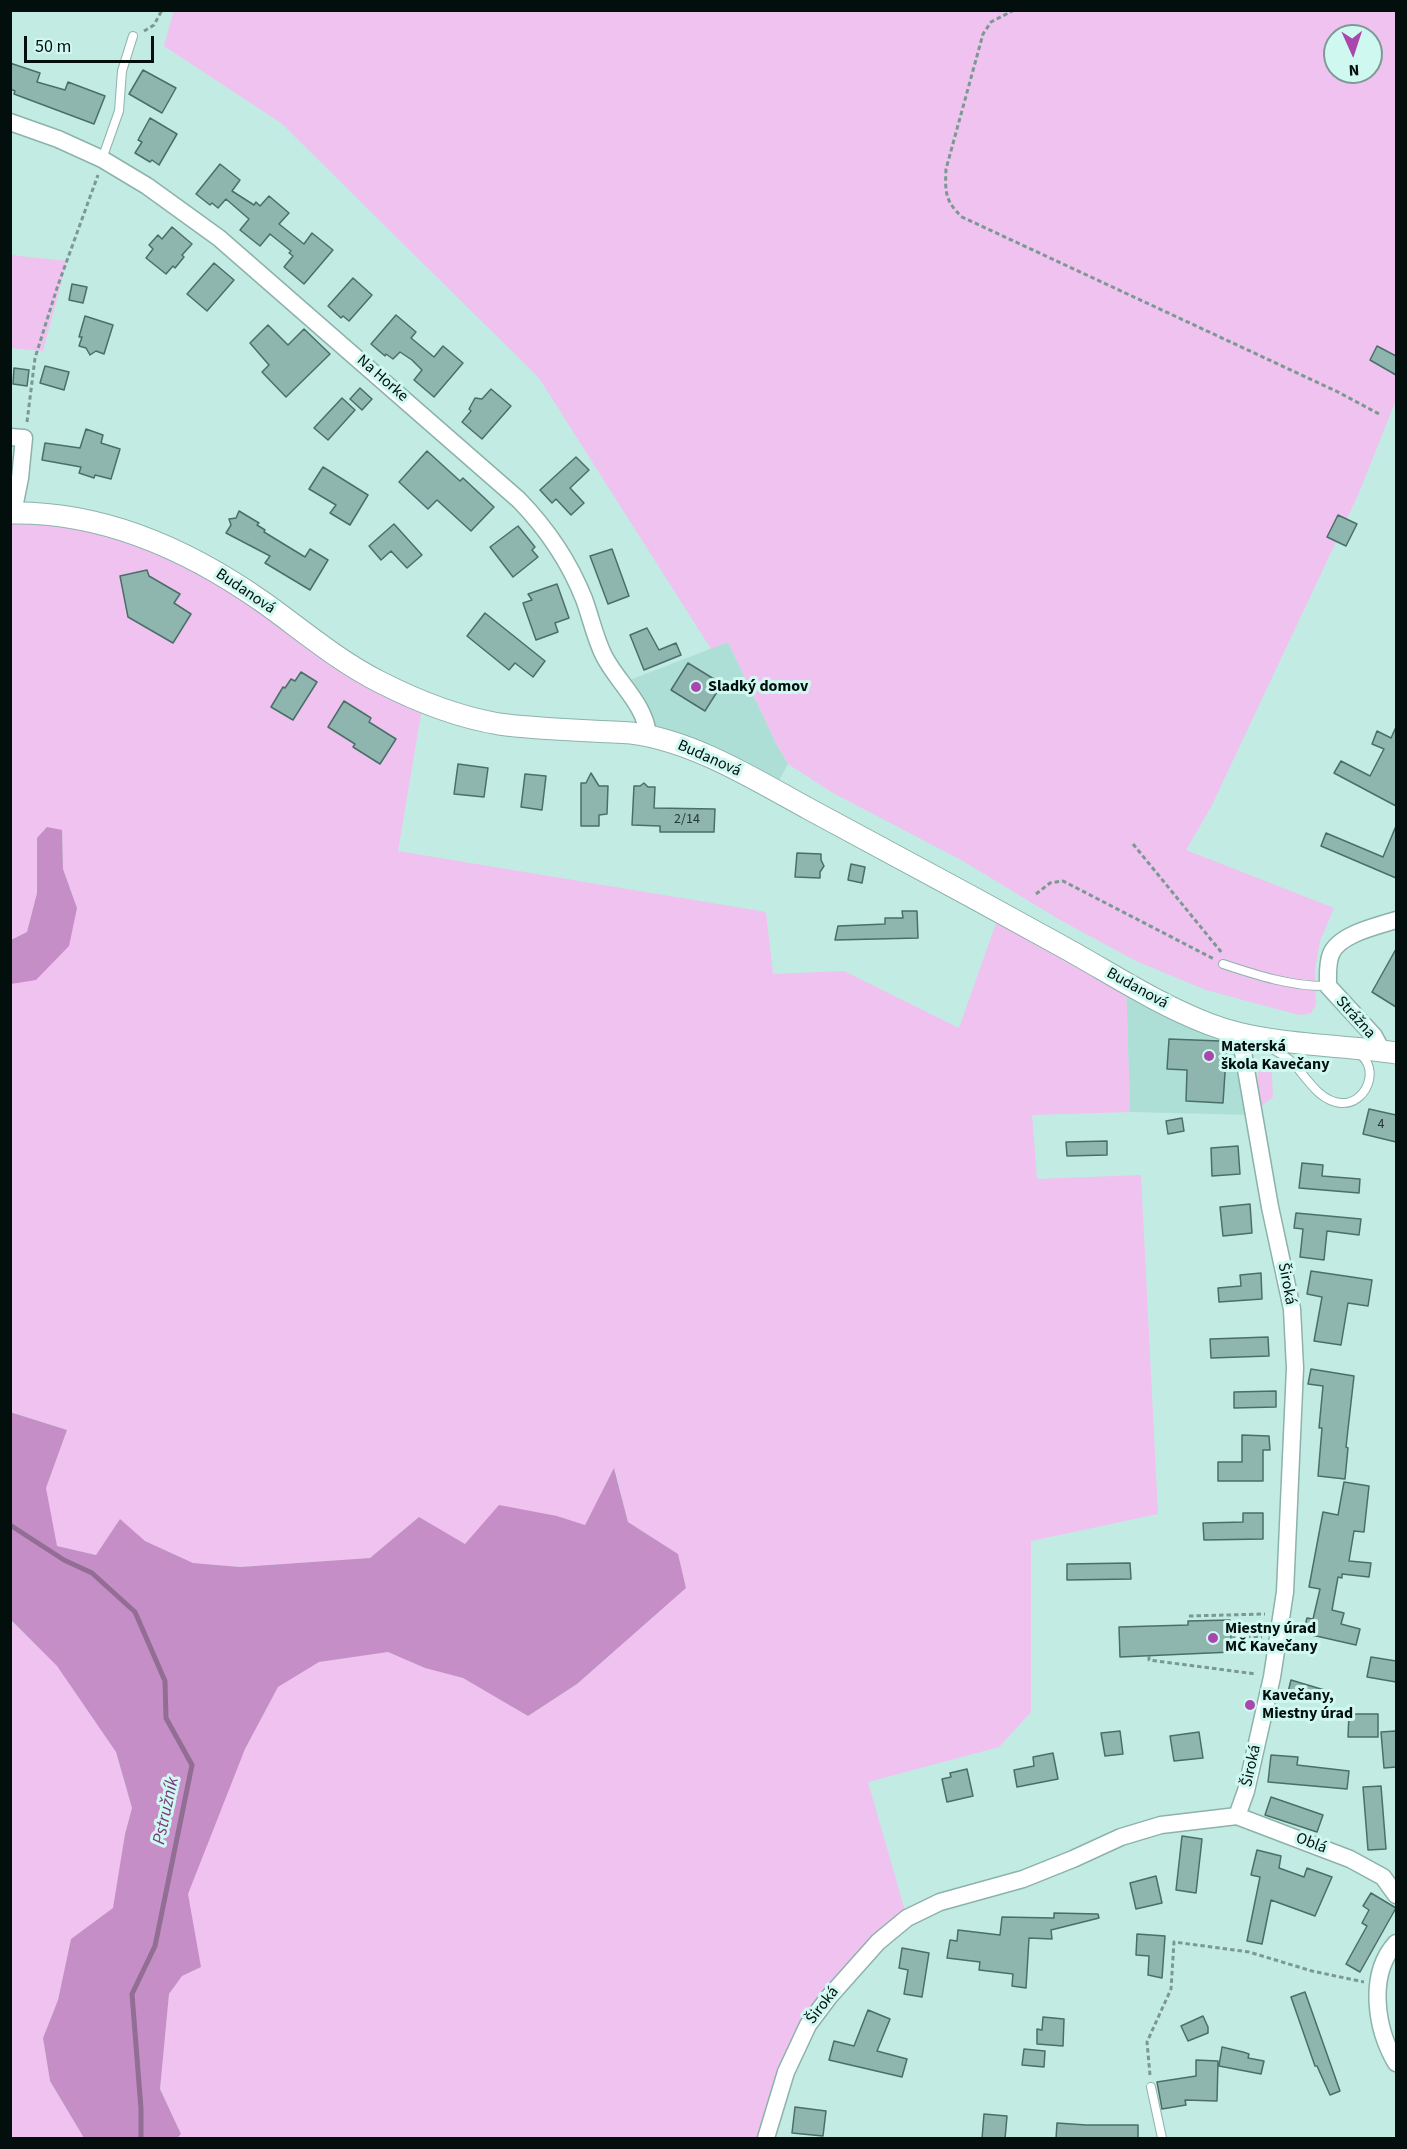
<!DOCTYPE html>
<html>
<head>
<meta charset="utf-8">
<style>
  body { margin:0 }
  #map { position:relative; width:1407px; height:2149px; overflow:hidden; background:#c2ebe3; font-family:"Source Sans 3",sans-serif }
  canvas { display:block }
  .frame { position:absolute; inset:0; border:12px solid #030f0d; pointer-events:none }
  .north { position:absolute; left:1323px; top:24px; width:60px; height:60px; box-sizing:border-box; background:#cff8f1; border:2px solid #7d9b96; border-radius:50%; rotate:177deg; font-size:16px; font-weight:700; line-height:24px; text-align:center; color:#030f0d }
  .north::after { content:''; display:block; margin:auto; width:21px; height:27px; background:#aa47ad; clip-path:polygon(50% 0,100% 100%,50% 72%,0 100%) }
  .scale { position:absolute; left:24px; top:36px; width:130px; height:27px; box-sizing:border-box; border:3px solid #030f0d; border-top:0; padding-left:8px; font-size:18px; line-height:21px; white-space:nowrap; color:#030f0d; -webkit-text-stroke:4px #cff8f1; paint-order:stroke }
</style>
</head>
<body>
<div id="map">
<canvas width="1407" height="2149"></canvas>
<div class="frame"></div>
<div class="north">N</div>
<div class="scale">50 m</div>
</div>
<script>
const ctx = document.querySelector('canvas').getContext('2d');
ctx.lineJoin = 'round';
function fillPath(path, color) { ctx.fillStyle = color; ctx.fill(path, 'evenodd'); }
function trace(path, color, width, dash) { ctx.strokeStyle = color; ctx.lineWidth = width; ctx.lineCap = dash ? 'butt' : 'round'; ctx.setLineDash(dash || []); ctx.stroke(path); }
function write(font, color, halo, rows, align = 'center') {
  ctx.font = font + ' "Source Sans 3",sans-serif'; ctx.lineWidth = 6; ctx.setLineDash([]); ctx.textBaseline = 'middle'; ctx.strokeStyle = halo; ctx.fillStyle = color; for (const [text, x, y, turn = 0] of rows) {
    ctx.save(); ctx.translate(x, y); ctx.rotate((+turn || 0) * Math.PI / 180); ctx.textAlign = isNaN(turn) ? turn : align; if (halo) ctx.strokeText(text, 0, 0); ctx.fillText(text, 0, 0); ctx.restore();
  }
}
fillPath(new Path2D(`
  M728 642 777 745 788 764 774 790 648 735 622 683Z
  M1126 984 1240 1035 1254 1115 1130 1112Z`), '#aedfd6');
fillPath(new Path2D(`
  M174 10 1396 11V400L1358 495 1211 807 1186 850 1334 908 1320 941 1315 969 1316 1005 1311 1013 1299 1015 1206 990 1136 961 1060 920 963 861 833 793 788 764 777 745 728 642 711 649 539 378 281 123 164 46ZM1335 36H1371V72H1335Z
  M10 255 67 261 43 351 11 348Z
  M11 513 118 527 423 702 398 851 766 912 773 974 844 971 959 1028 1000 912 1126 984 1130 1112 1032 1115 1037 1179 1141 1175 1158 1514 1031 1541V1712L999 1747 868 1782 907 1918 808 2025 766 2138H177L181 2134 160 2089 169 1994 182 1976 200 1967 187 1894 245 1749 278 1687 319 1662 388 1652 425 1668 463 1678 528 1716 577 1684 686 1588 678 1554 628 1522 615 1469 585 1525 557 1516 465 1545 419 1517 370 1558 240 1567 193 1563 145 1541 120 1520 96 1555 56 1546 46 1488 67 1430 11 1412V984L36 979 77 908 63 869 62 830 37 838V893L27 932 11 940Z
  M1267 1056 1271 1059 1273 1097 1259 1108C1258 1093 1254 1066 1267 1056Z
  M10 1620 57 1666 116 1752 132 1808 125 1834 114 1908 71 1939 58 2000 43 2038 50 2081 84 2138H11Z`), '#f0c2ef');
fillPath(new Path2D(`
  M47 827 62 830 63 869 77 908 69 946 36 980 11 984V940L27 932 37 893V838Z
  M10 1412 67 1430 46 1488 57 1546 96 1555 120 1519 145 1541 193 1563 240 1567 370 1558 419 1517 465 1544 499 1505 557 1516 585 1525 614 1468 628 1522 678 1554 686 1588 577 1684 528 1716 463 1678 425 1668 388 1652 319 1662 278 1687 245 1749 188 1894 201 1967 182 1976 169 1994 160 2089 181 2134 177 2138H84L50 2081 43 2038 58 2000 71 1939 113 1908 125 1834 132 1808 116 1752 57 1666 11 1620Z`), '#c68ec6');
trace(new Path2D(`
  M10 1525 64 1560 92 1573 135 1612 165 1681 166 1718 192 1765 155 1946 132 1994 141 2109V2138`), '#926e95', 5);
const building = new Path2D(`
  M10 63 40 73 37 82 65 90 68 82 105 96 94 124 14 94 15 91 10 89Z
  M143 70 176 88 162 113 129 94Z
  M150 118 177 134 159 165 152 160 150 162 135 153 142 142 138 140Z
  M220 164 240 180 232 191 254 205 256 202 260 206 269 196 289 213 279 224 304 244 312 233 333 250 304 284 284 267 293 256 289 253 291 251 270 234 260 246 240 230 249 219 226 199 218 208 212 203 210 205 196 194Z
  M172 227 192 244 182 255 184 257 175 268 173 266 166 274 146 258 153 249 149 245 158 235 162 239Z
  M214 263 234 280 207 311 187 294Z
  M353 278 372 295 349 321 343 316 341 318 328 306Z
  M72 284 87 287 83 303 69 300Z
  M396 315 416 332 411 338 434 357 443 346 463 363 434 397 414 380 422 370 412 360 400 352 393 359 386 354 385 356 371 344Z
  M85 316 113 325 104 354 96 351 90 355 86 348 79 346 82 337H79Z
  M268 325 288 345 304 329 330 354 286 397 262 372 269 365 250 343Z
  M1377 346 1396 356V375L1370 360Z
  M45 366 69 372 64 390 40 383Z
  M14 368 29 370 27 386 13 384Z
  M360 388 372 399 362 410 350 399Z
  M491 389 511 406 482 439 462 422 471 411 469 409 475 398 482 399Z
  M342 398 355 410 328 440 314 428Z
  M86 429 103 435 101 443 120 449 111 479 95 475 94 478 79 473 81 467 42 460 45 443 80 448Z
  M427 451 460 481 463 478 494 507 471 531 437 500 428 509 399 482Z
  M576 457 589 470 570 488 584 503 571 515 556 499 552 503 540 490Z
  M323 467 368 495 350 525 330 513 336 505 309 489Z
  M239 511 259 523 257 525 265 530 264 532 305 557 310 549 328 560 310 590 265 563 270 556 226 533 231 525 229 519 236 518Z
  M1338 515 1357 524 1346 546 1327 537Z
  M394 524 422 555 407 568 391 551 381 560 369 546Z
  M518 526 535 547 532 550 538 557 513 577 490 547Z
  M612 549 629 596 608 604 590 556Z
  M147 570 149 576 180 594 174 603 191 614 173 643 128 617 120 576Z
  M557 584 569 618 555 623 558 632 536 640 523 603 532 600 528 594Z
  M485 613 545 661 533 677 515 663 509 670 467 636Z
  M647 628 659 650 676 643 681 655 644 670 630 635Z
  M688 663 722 684 705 711 671 690Z
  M301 672 317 682 293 720 271 707 283 687 285 688 291 679 295 681Z
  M344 701 371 718 369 722 396 739 380 764 353 747 355 744 328 727Z
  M1396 727V806L1334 773 1341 761 1370 776 1384 749 1372 744 1377 731 1391 738Z
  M458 764 488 768 484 797 454 794Z
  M591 773 599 786H608L607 814 599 815V826H581V783H586Z
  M525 774 546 776 542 810 521 807Z
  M644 783 648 787H655L654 808 715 809 714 832H660V826L632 825 634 786H640Z
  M1396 826V878L1321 846 1326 833 1383 857Z
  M797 853 821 854V860L824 866 820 872V878L795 877Z
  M851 864 865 867 862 883 848 880Z
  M902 911H917L918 938 835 940 838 926 885 924V918H903Z
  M1396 949V1007L1372 992Z
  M1169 1039 1220 1041 1227 1043 1223 1103 1186 1101 1187 1070 1167 1069Z
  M1369 1109 1396 1115V1142L1363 1134Z
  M1182 1118 1184 1131 1168 1134 1166 1121Z
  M1107 1141V1155L1067 1156 1066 1142Z
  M1238 1146 1240 1174 1212 1176 1211 1148Z
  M1302 1163 1323 1165 1322 1176 1360 1179 1359 1193 1299 1188Z
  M1250 1204 1252 1233 1223 1236 1220 1207Z
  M1296 1213 1361 1219 1359 1235 1327 1231 1324 1260 1300 1257 1303 1229 1294 1228Z
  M1311 1271 1372 1280 1368 1306 1348 1303 1341 1345 1314 1341 1322 1297 1307 1294Z
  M1261 1273 1262 1299 1219 1302 1218 1288 1241 1286 1240 1275Z
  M1268 1337 1269 1356 1211 1358 1210 1339Z
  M1311 1369 1354 1376 1346 1447 1348 1448 1345 1479 1318 1476 1322 1428H1319L1323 1386 1308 1384Z
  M1276 1391V1407L1234 1408V1392Z
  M1242 1435 1269 1436 1270 1450H1263V1481H1218V1462H1242Z
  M1344 1482 1369 1486 1364 1532 1354 1531 1349 1561 1371 1563 1369 1577 1342 1574V1578L1338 1577 1332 1610 1344 1613 1341 1624 1360 1629 1356 1645 1303 1633 1307 1618 1313 1619 1320 1589 1309 1587 1323 1512 1338 1515Z
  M1243 1513H1263V1539L1204 1540 1203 1523 1243 1522Z
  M1130 1563 1131 1579 1067 1580V1564Z
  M1230 1620 1232 1652 1120 1657 1119 1627 1188 1625V1621Z
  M1371 1657 1396 1661V1682L1367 1677Z
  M1291 1680 1331 1692 1328 1705 1288 1692Z
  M1349 1714H1378V1737H1348Z
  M1120 1731 1123 1754 1105 1756 1101 1733Z
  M1396 1731V1767L1384 1768 1381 1732Z
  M1199 1732 1203 1758 1174 1761 1170 1736Z
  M1053 1753 1058 1779 1017 1787 1014 1770 1034 1766 1033 1757Z
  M1271 1755 1298 1757 1297 1765 1349 1771 1347 1789 1268 1782Z
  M967 1769 973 1796 947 1802 942 1779 951 1777 950 1773Z
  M1381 1786 1386 1849 1368 1850 1363 1787Z
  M1271 1797 1323 1815 1317 1832 1265 1815Z
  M1182 1836 1202 1839 1196 1893 1176 1890Z
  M1257 1850 1281 1856 1279 1868 1304 1877 1307 1868 1332 1877 1315 1916 1271 1900 1262 1944 1247 1941 1260 1877 1251 1875Z
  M1156 1876 1162 1903 1136 1909 1130 1883Z
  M1371 1893 1396 1908 1360 1972 1346 1964 1367 1926 1362 1923 1369 1910 1363 1906Z
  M1054 1913 1098 1914 1099 1918 1051 1930 1052 1939 1029 1938 1026 1988 1012 1986 1013 1974 979 1970 980 1962 947 1958 950 1940 957 1941 958 1930 1000 1935 1002 1917 1054 1918Z
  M1137 1934 1165 1936 1162 1978 1148 1975 1149 1956 1136 1955Z
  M902 1948 929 1953 922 1997 904 1994 908 1970 899 1968Z
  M1305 1992 1340 2091 1330 2095 1317 2066H1315L1291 1997Z
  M868 2010 890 2019 877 2051 907 2059 902 2077 829 2060 834 2041 854 2046Z
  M1203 2016 1208 2027V2033L1188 2041 1181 2026Z
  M1043 2017 1064 2019 1063 2046 1037 2044V2029L1042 2030Z
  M1222 2047 1243 2052 1249 2054 1248 2058 1264 2061 1261 2074 1219 2066Z
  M1024 2049 1045 2051 1044 2067 1022 2065Z
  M1196 2060 1218 2061 1217 2101 1185 2100 1186 2105 1162 2109 1157 2082 1196 2076Z
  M795 2107 826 2111 823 2136 792 2133Z
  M984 2114 1007 2116 1005 2139H982Z
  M1057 2123 1086 2125H1138V2139H1056Z`);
fillPath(building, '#8eb5ae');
trace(building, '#4a6f69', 1.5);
const service = new Path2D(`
  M102 159 119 111 122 71 133 36
  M1223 964C1256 975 1293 987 1328 986
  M1268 1047C1276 1051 1286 1056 1292 1062 1306 1076 1318 1101 1341 1103 1366 1105 1381 1068 1359 1054
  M1151 2087 1162 2138`);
const minor = new Path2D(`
  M10 122 58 139 102 159 147 186 219 238 519 500C548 530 569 561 584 599 591 618 595 638 604 656 618 683 645 704 648 735
  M10 437 24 438 20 478 13 513
  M1382 1051 1374 1036 1328 986C1328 975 1327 964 1331 954 1339 934 1378 926 1396 920
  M1237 1816 1246 1791 1272 1677 1285 1592 1295 1368 1292 1309 1270 1207 1240 1035
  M1396 1943C1367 1975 1376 2029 1396 2063
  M766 2138 786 2072 808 2025 829 1997 878 1942 907 1918 940 1902 1023 1879 1073 1859 1121 1837 1161 1825 1237 1816 1350 1859 1383 1877 1396 1895`);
const tertiary = new Path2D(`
  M10 513C103 511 189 550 263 602 301 629 338 661 380 682 417 701 458 717 499 724 543 730 587 730 631 733 694 741 754 779 809 809 895 855 980 901 1065 948 1112 974 1157 1004 1209 1024 1265 1046 1336 1044 1396 1053`);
trace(service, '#8cb2ac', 10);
trace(minor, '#8cb2ac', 19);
trace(tertiary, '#8cb2ac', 23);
trace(new Path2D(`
  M1014 10 991 22 983 34 946 169C945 192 945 201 962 217L1338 392 1381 415
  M144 31 154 25 162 10
  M27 422 35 358 57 288 98 175
  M1133 844 1222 953
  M1036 894 1050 883 1063 881 1214 959
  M1189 1616 1265 1614
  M1231 1638 1262 1637
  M1149 1656V1660L1256 1674
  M1150 2075 1147 2042 1171 1989 1174 1942 1249 1952 1312 1971 1364 1982`), '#7b9993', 3, [4.5, 3]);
trace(service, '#fff', 8);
trace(minor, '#fff', 16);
trace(tertiary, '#fff', 21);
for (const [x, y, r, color] of [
  [696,687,6,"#aa47ad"],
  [1209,1056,6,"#aa47ad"],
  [1213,1638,6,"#aa47ad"],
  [1250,1705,6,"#aa47ad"]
]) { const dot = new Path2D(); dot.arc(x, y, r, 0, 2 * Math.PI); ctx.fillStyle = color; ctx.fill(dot); trace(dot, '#cff8f1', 2); }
write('14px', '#263835', null, [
  ["2/14",687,820],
  ["4",1381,1125]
]);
write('16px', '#030f0d', '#cff8f1', [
  ["Na Horke",382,379,41],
  ["Budanová",245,592,34],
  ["Budanová",709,759,24],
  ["Budanová",1137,989,29],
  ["Strážna",1355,1018,48],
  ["Široká",1286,1284,79],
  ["Široká",1252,1766,-77],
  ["Oblá",1311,1844,21],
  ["Široká",823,2006,-52]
]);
write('bold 16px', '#030f0d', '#cff8f1', [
  ["Sladký domov",708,687],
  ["Materská",1221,1047],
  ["škola Kavečany",1221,1065],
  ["Miestny úrad",1225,1629],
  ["MČ Kavečany",1225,1647],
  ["Kavečany,",1262,1696],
  ["Miestny úrad",1262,1714]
], 'left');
write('italic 18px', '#7a377c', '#cff8f1', [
  ["Pstružník",167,1811,-78]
]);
</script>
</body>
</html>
